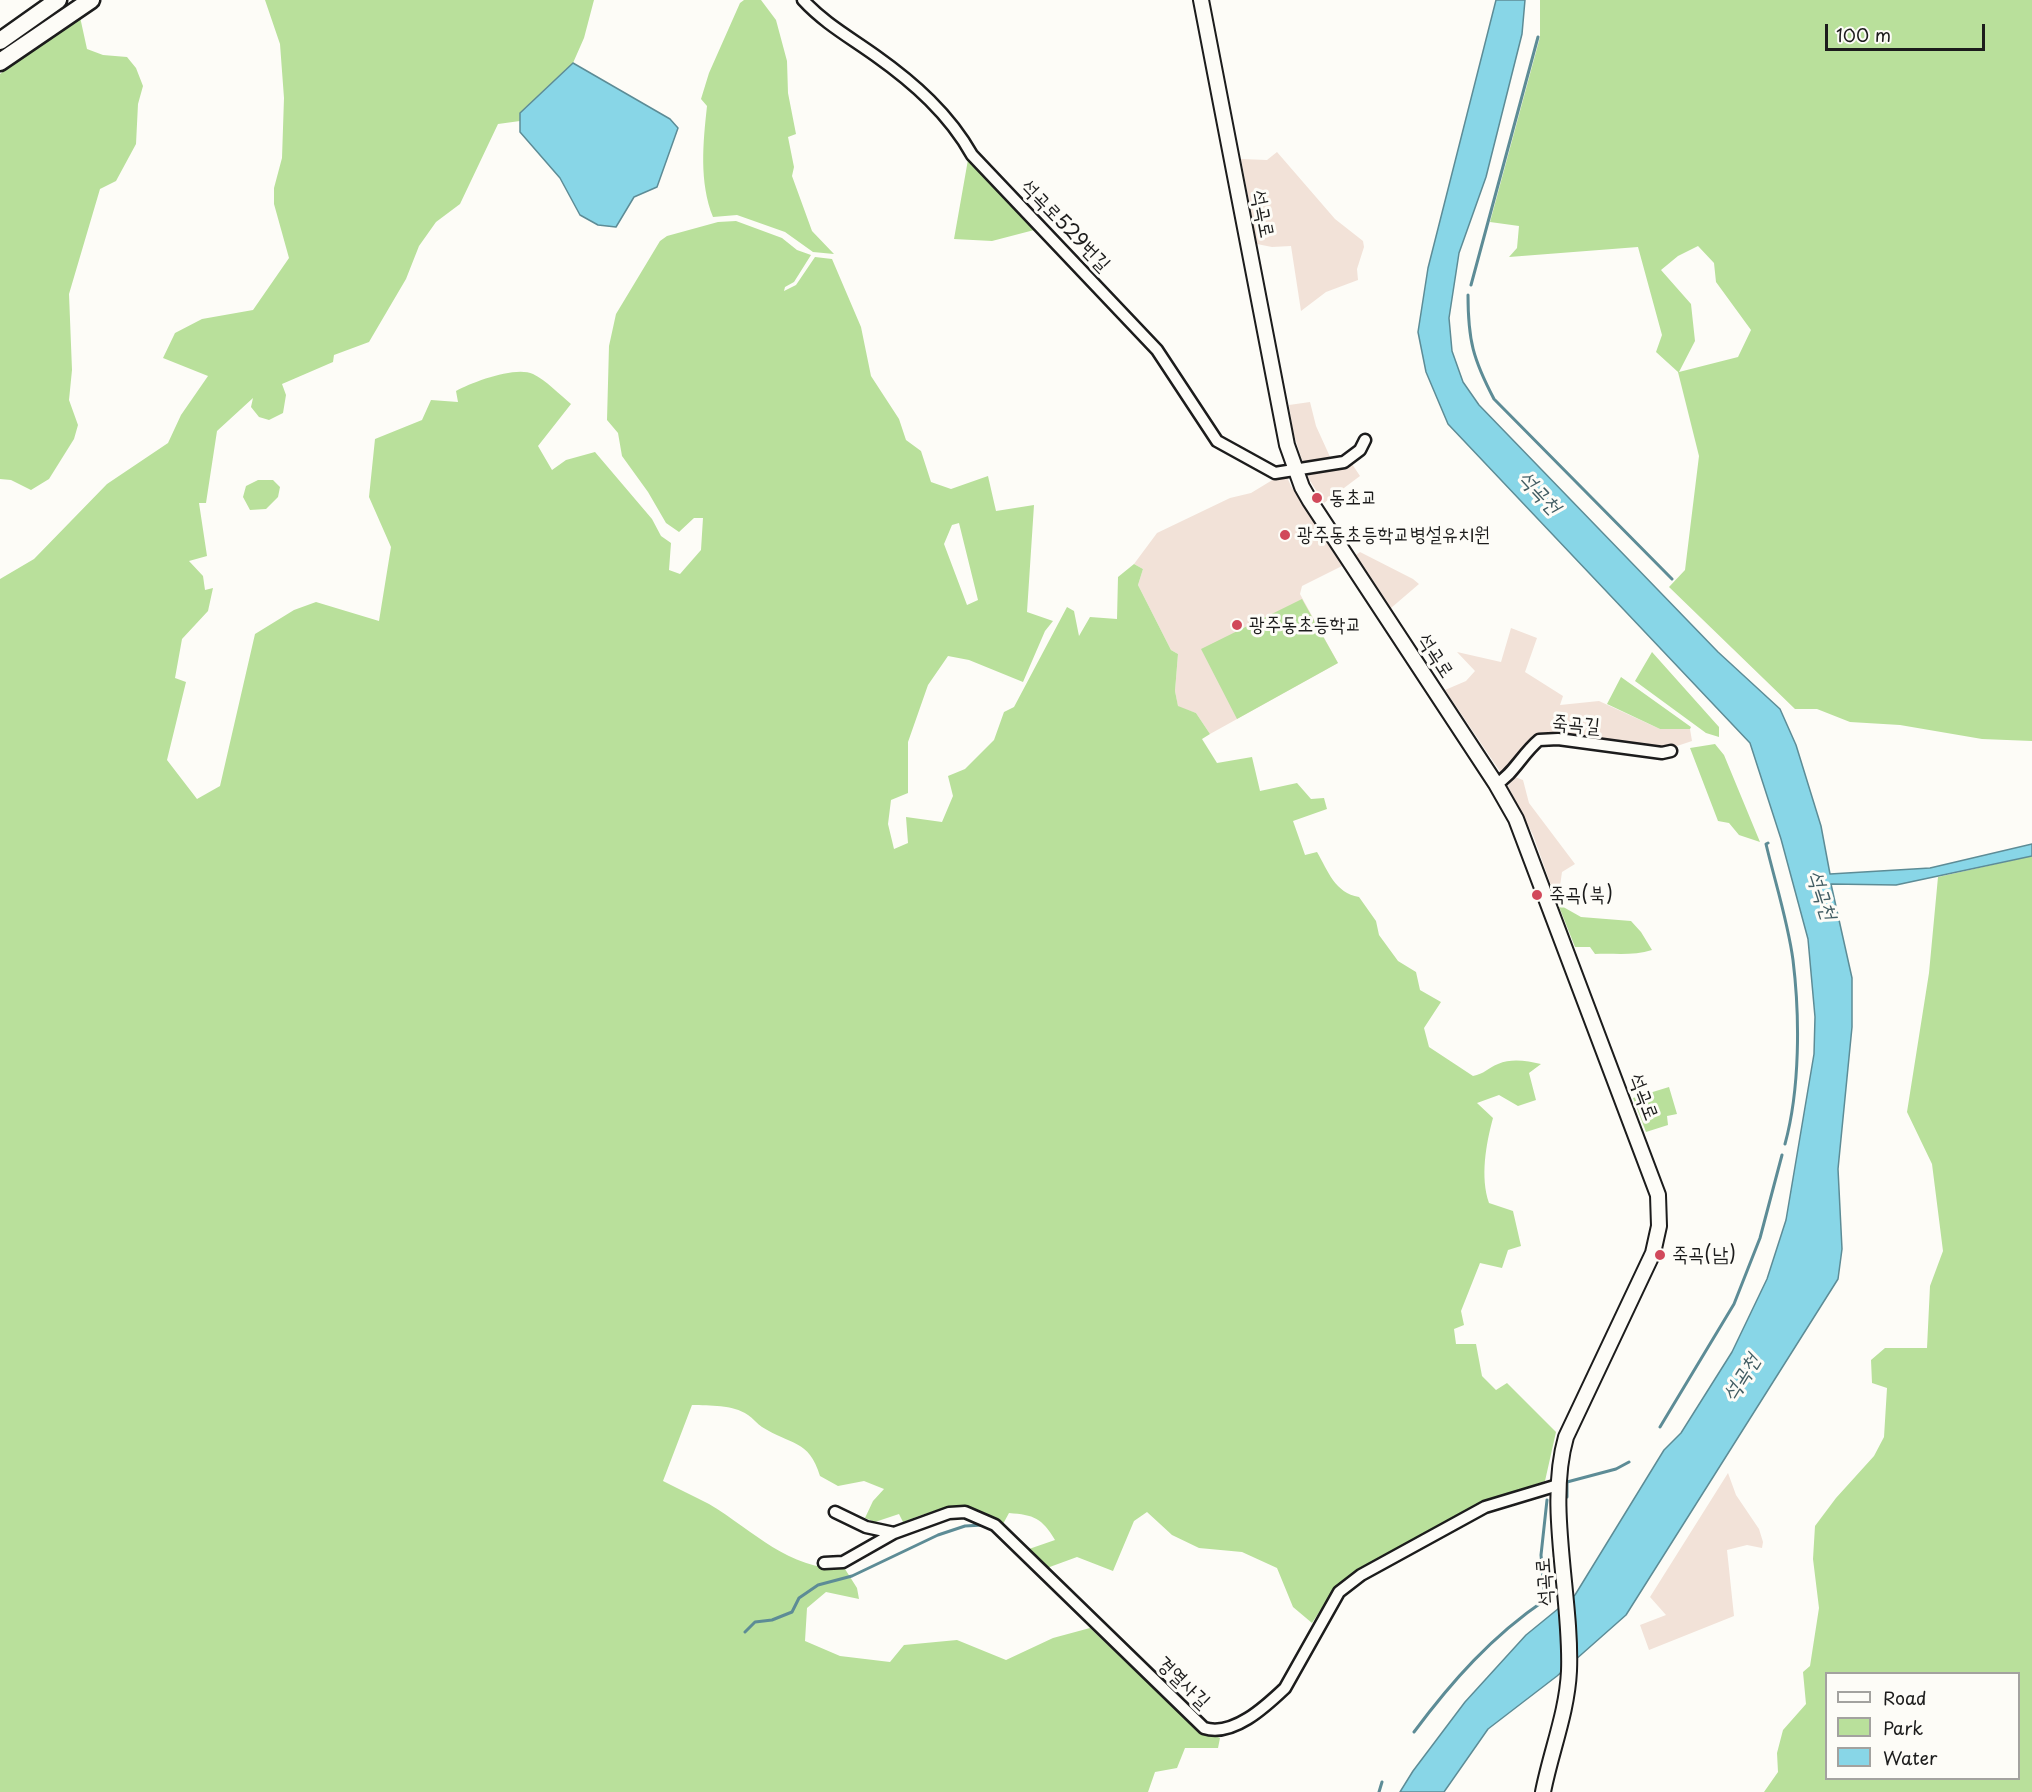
<!DOCTYPE html>
<html>
<head>
<meta charset="utf-8">
<style>
  body { margin:0 }
  #map { position:relative; width:2032px; height:1792px; overflow:hidden; background:#fdfcf7; font-family:"Playpen Sans",sans-serif }
  canvas { display:block }
  .legend { position:absolute; left:1825px; top:1672px; width:195px; height:108px; box-sizing:border-box; background:#fdfcf7; border:2px solid #a3a29f; margin:0; padding:8px 10px; list-style:none; font-size:18px; color:#1c1c1c }
  .legend li { display:flex; align-items:center; gap:12px; height:30px }
  .legend b { width:30px; border:2px solid #a3a29f }
  .scale { position:absolute; left:1825px; top:24px; width:160px; height:27px; box-sizing:border-box; border:3px solid #1c1c1c; border-top:0; padding-left:8px; font-size:18px; line-height:21px; white-space:nowrap; color:#1c1c1c; -webkit-text-stroke:4px #fdfcf7; paint-order:stroke }
</style>
</head>
<body>
<div id="map">
<canvas width="2032" height="1792"></canvas>
<ul class="legend">
<li><b style="height:8px;background:#fdfcf7"></b>Road</li>
<li><b style="height:16px;background:#b9e09b"></b>Park</li>
<li><b style="height:16px;background:#88d6e7"></b>Water</li>
</ul>
<div class="scale">100 m</div>
</div>
<script>
const ctx = document.querySelector('canvas').getContext('2d');
ctx.lineJoin = 'round';
function fillPath(path, color) { ctx.fillStyle = color; ctx.fill(path, 'evenodd'); }
function trace(path, color, width, dash) { ctx.strokeStyle = color; ctx.lineWidth = width; ctx.lineCap = dash ? 'butt' : 'round'; ctx.setLineDash(dash || []); ctx.stroke(path); }
function write(font, color, halo, rows, align = 'center') {
  ctx.font = font + ' "Playpen Sans","Poor Story",sans-serif'; ctx.lineWidth = 6; ctx.setLineDash([]); ctx.textBaseline = 'middle'; ctx.strokeStyle = halo; ctx.fillStyle = color; for (const [text, x, y, turn = 0] of rows) {
    ctx.save(); ctx.translate(x, y); ctx.rotate((+turn || 0) * Math.PI / 180); ctx.textAlign = isNaN(turn) ? turn : align; if (halo) ctx.strokeText(text, 0, 0); ctx.fillText(text, 0, 0); ctx.restore();
  }
}
fillPath(new Path2D(`
  M1277 152 1335 219 1363 241 1364 247 1357 269 1358 280 1326 292 1301 311 1291 246 1272 247 1257 244 1241 159 1267 160Z
  M1310 402 1316 426 1331 459 1303 463 1293 432 1289 405Z
  M1350 461 1360 476 1324 503 1307 476 1345 465Z
  M1286 475 1291 486 1342 566 1302 586 1300 594 1338 663 1210 734 1196 713 1178 707 1175 691 1178 654 1171 650 1138 585 1143 569 1134 564 1157 533 1230 498 1251 493 1279 476Z
  M1360 552 1413 579 1419 584 1391 608 1356 555Z
  M1511 628 1537 638 1525 672 1563 696 1560 705 1599 701 1660 729H1690L1692 741 1662 751 1543 736 1505 775 1501 773 1445 690 1466 681 1475 671 1457 652 1501 662Z
  M1515 777 1523 780 1529 803 1575 864 1562 872 1560 886 1552 888 1533 835 1508 786Z
  M1728 1473 1736 1495 1759 1529 1763 1542 1762 1548 1747 1545 1727 1550 1734 1616 1649 1650 1640 1625 1666 1615 1650 1597Z`), '#f2e2d8');
fillPath(new Path2D(`
  M265 0H594L584 38 573 63 520 113V121L498 124 460 204 436 222 419 246 406 279 369 342 334 355 333 362 282 384 286 395 283 413 269 420 259 417 251 407 253 398 217 431 206 503H199L207 556 189 561 203 576 205 590 213 588 208 611 182 639 175 678 186 682 167 760 197 799 220 786 255 634 294 610 316 602 379 621 391 547 369 497 375 439 422 420 431 400 458 402 456 391C473 382 515 366 533 374 546 380 560 395 571 404L538 446 552 470 566 460 595 452 652 519 661 536 671 543 669 570 680 574 701 550 703 518H694L679 532 666 523 648 492 622 456 618 433 607 420 609 346 616 314 660 241 667 236 718 222 736 221 782 238 797 250 811 255 794 282 785 287 784 291 796 285 815 257 832 259 861 327 871 376 899 419 906 440 921 451 931 482 951 489 988 476 996 511 1034 505 1027 612 1053 621 1045 631 1023 682 969 660 948 656 928 685 908 742V793L891 800 888 824 894 849 908 843 906 817 942 822 953 796 948 776 965 769 994 740 1004 712 1014 707 1067 607 1074 611 1079 636 1090 617 1117 619 1118 577 1134 564 1143 569 1138 585 1171 650 1178 654 1175 691 1178 706 1196 713 1210 734 1202 739 1217 763 1252 757 1260 791 1297 783 1311 799 1324 798 1327 809 1293 821 1305 855 1317 852C1328 871 1335 893 1359 897L1376 921 1379 935 1398 961 1416 972 1420 990 1441 1002 1424 1028 1429 1047 1473 1076C1484 1074 1488 1068 1498 1064 1512 1058 1527 1061 1541 1064L1529 1073 1536 1100 1518 1106 1499 1095 1477 1103 1493 1118C1486 1144 1480 1177 1489 1203L1513 1211 1521 1246 1508 1250 1502 1268 1480 1263 1461 1311 1464 1325 1454 1329 1456 1344H1476L1482 1376 1496 1390 1507 1383 1556 1432 1545 1481 1485 1502 1358 1570 1335 1588 1312 1623 1293 1607 1277 1568 1242 1552 1199 1548 1172 1535 1147 1512 1134 1521 1113 1571 1077 1557 1047 1568 1029 1549 1055 1540C1042 1518 1034 1515 1009 1513L1003 1524C961 1499 946 1506 903 1522L899 1514 875 1522 865 1518 873 1501 884 1489 864 1481 838 1486 820 1476C809 1439 790 1445 762 1427 757 1424 753 1418 748 1415 732 1404 710 1406 692 1405L663 1481C678 1489 694 1496 709 1504 756 1532 786 1569 845 1569L857 1588 859 1599 826 1592 807 1608 805 1641 840 1656 890 1662 904 1645 957 1640 1006 1660 1053 1638 1090 1628 1195 1728 1220 1738 1218 1748H1185L1177 1768 1155 1772 1148 1792H0V579L34 559 107 484 168 443 181 415 208 376 163 358 175 333 202 319 253 310 289 258 274 204V188L282 158 284 98 280 44ZM959 523 978 600 967 605 944 544 952 525Z
  M744 0H761L776 20 787 61 788 93 796 134 788 137 794 167 792 176 812 231 834 254 813 252 785 232 737 215 713 217C699 182 703 143 707 106L701 99 709 73 740 3Z
  M1540 0H2032V741L1982 739 1900 725 1850 722 1817 709H1795L1669 587 1685 570 1699 456 1678 372 1656 352 1662 335 1638 247 1509 257 1517 248 1519 226 1490 222 1540 37ZM1698 246 1714 263 1716 282 1751 330 1738 357 1679 372 1695 341 1691 304 1661 270 1678 256Z
  M80 17 87 49 103 55 127 57 136 68 143 86 138 104 136 144 116 181 100 189 69 294 72 370 69 400 78 425 74 439 49 479 31 490 11 480 0 479V74Z
  M969 154 1038 229 992 241 954 239Z
  M258 480H273L280 487 278 497 266 509 250 510 243 497 246 486Z
  M1302 599 1338 663 1237 719 1201 649Z
  M1652 652 1719 727V737L1706 733 1635 681Z
  M1621 677 1691 727 1690 729H1660L1607 704Z
  M1715 744 1724 755 1760 842 1739 835 1729 823 1718 821 1690 748Z
  M2032 856V1792H1764L1778 1772 1777 1753 1783 1730 1806 1704 1803 1672 1810 1666 1819 1608 1813 1559 1815 1526 1836 1498 1874 1456 1884 1437 1887 1388 1872 1383 1871 1360 1885 1348H1927L1930 1286 1943 1251 1932 1164 1907 1112 1929 973 1938 877ZM1826 1674H2018V1778H1826Z
  M1558 904 1581 917 1631 921 1641 932 1652 950C1634 956 1615 953 1595 954L1590 947H1575Z
  M1669 1087 1677 1114 1667 1116 1668 1125 1646 1132 1633 1098Z`), '#b9e09b');
const water = new Path2D(`
  M1496 0H1525L1522 34 1486 177 1459 253 1449 318 1452 351 1463 382 1479 405 1718 652 1780 709 1796 745 1821 826 1830 874 1930 868 2032 844V856L1896 885 1831 884 1852 978V1027L1838 1169 1842 1249 1838 1279 1626 1615 1557 1676 1488 1729 1444 1792H1400L1413 1771 1465 1702 1526 1635 1575 1595 1664 1450 1681 1433 1732 1352 1767 1279 1786 1220 1814 1054 1815 1017 1808 939 1781 839 1750 743 1448 424 1426 372 1418 332 1428 268Z
  M573 63 670 119 678 128 657 187 634 197 616 227 598 225 580 215 560 178 520 132V113Z`);
fillPath(water, '#88d6e7');
trace(water, '#5d8c96', 1.5);
trace(new Path2D(`
  M1471 285 1538 37
  M1468 295C1468 340 1473 359 1494 399L1672 579
  M1768 843 1766 844C1775 882 1788 922 1793 960 1800 1017 1800 1089 1785 1144
  M1660 1427 1734 1304 1760 1238 1782 1155
  M1567 1497V1482L1616 1469 1629 1462
  M745 1632 755 1622 772 1620 792 1612 799 1598 818 1585 852 1576 938 1535 965 1526 983 1525
  M1414 1732C1452 1681 1492 1636 1545 1600L1541 1555 1547 1500
  M1379 1792 1382 1782`), '#5d8c96', 3);
const minor = new Path2D(`
  M803 0C824 23 851 38 876 56 914 83 949 114 972 155L1157 350 1217 441 1275 473 1344 462 1360 450 1365 440
  M1496 784C1513 775 1522 754 1539 740L1558 739 1662 753 1671 751
  M835 1512 866 1527 894 1533
  M824 1563 843 1562 894 1533 949 1513 965 1512 995 1525 1204 1728C1233 1737 1265 1707 1285 1688L1339 1592 1361 1575 1485 1507 1558 1485`);
const tertiary = new Path2D(`
  M1201 0 1287 445 1302 487 1310 501 1496 784 1516 819 1658 1195 1659 1226 1653 1253 1566 1437C1546 1506 1572 1597 1569 1671 1567 1713 1551 1751 1543 1792`);
const primary = new Path2D(`
  M0 41 58 0
  M0 62 91 0`);
trace(minor, '#1c1c1c', 15);
trace(tertiary, '#1c1c1c', 18);
trace(primary, '#1c1c1c', 21);
trace(minor, '#fdfcf7', 10);
trace(tertiary, '#fdfcf7', 14);
trace(primary, '#fdfcf7', 16);
for (const [x, y, r, color] of [
  [1317,498,6,"#d1495b"],
  [1285,535,6,"#d1495b"],
  [1237,625,6,"#d1495b"],
  [1537,895,6,"#d1495b"],
  [1660,1255,6,"#d1495b"]
]) { const dot = new Path2D(); dot.arc(x, y, r, 0, 2 * Math.PI); ctx.fillStyle = color; ctx.fill(dot); trace(dot, '#fdfcf7', 2); }
write('20px', '#1c1c1c', '#fdfcf7', [
  ["석곡로",1262,214,79],
  ["석곡로529번길",1065,226,46],
  ["석곡로",1435,656,57],
  ["죽곡길",1576,725,5],
  ["석곡로",1643,1097,69],
  ["석곡로",1545,1582,-94],
  ["경열사길",1183,1683,44]
]);
write('20px', '#1c1c1c', '#fdfcf7', [
  ["동초교",1329,498],
  ["광주동초등학교병설유치원",1297,535],
  ["광주동초등학교",1249,625],
  ["죽곡(북)",1549,895],
  ["죽곡(남)",1672,1255]
], 'left');
write('italic 21px', '#425d63', '#fdfcf7', [
  ["석곡천",1539,493,47],
  ["석곡천",1821,895,72],
  ["석곡천",1742,1378,-58]
]);
</script>
</body>
</html>
